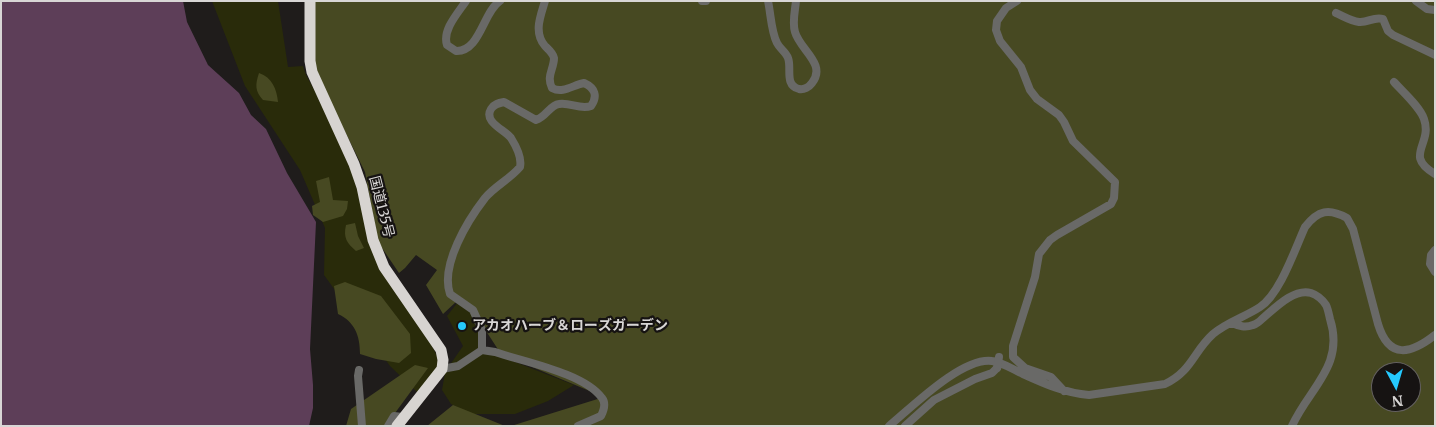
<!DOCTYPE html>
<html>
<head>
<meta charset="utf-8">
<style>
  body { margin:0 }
  #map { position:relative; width:1436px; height:427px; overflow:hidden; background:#1f1c1b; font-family:Merriweather,serif }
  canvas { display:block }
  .frame { position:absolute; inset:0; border:2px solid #d8d6d5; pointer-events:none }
  .north { position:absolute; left:1371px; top:362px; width:50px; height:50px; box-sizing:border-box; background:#161312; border:1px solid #646160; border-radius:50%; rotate:174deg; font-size:14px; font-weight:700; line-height:20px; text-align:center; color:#d8d6d5 }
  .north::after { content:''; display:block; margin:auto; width:18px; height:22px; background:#25c9fe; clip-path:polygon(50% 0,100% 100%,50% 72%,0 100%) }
</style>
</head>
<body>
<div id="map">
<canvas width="1436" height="427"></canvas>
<div class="frame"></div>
<div class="north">N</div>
</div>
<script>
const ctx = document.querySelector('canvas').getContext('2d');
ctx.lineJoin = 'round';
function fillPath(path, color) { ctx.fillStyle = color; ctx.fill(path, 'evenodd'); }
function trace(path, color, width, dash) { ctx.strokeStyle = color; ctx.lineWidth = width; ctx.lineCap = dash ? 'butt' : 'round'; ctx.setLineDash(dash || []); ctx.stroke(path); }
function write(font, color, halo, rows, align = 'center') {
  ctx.font = font + ' Merriweather,"Noto Sans JP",serif'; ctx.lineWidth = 4.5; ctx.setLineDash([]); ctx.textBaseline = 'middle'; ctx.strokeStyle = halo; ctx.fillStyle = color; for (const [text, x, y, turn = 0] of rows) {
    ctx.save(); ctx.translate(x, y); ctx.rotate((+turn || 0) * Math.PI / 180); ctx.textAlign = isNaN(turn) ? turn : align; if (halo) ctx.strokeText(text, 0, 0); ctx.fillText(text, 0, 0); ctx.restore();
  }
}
fillPath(new Path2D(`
  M212 1H278L288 67 303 66 306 75 348 151 384 266 428 338 445 372 463 346 447 316 458 302 471 309 487 351 574 385 548 401 515 414H471L451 404 442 390 445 373 418 393 390 366 324 275 325 228 300 170 245 86Z`), '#292b0a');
fillPath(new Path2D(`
  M311 1H1435V426H511L604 397 501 354 473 311 457 301 443 314 426 285 437 270 416 255 405 268 399 273 378 242 365 172 310 61ZM1381 372H1411V402H1381Z
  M259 73C272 77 277 90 278 102L263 100C255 91 255 85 259 73Z
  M329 177 333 200 348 201 347 209 343 216 323 222 313 215 312 206 320 202 316 181Z
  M355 223 358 236 364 248 356 251C347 243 343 238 346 225Z
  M345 282 381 296 410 334 411 353 399 363 376 359 360 354C360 336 355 322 338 314L334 286Z
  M415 365 428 368 387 424 389 426H346L351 409Z
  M453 405 505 426H427Z`), '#474922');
fillPath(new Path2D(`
  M1 1H183L187 22 208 65 239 93 251 115 266 129 287 173 316 222 310 349 313 385V408L309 426H1Z`), '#5d3e58');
trace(new Path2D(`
  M466 1C458 13 442 30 447 45L456 51C480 52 483 12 500 1
  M702 1H706
  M768 1C771 15 771 31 777 43 780 49 786 52 788 58 792 68 784 85 799 89 804 90 809 87 812 83 827 64 800 50 795 32 792 23 795 11 796 1
  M1017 1 1006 8 997 21 996 30 1000 41 1021 67 1030 90 1037 99 1059 115 1064 122 1073 141 1115 182 1114 198 1111 204 1057 235 1050 240 1039 254 1035 277 1013 346V357L1025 368 1051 377 1064 391
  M1416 1 1427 9 1435 10
  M1336 13C1343 16 1351 21 1359 22 1368 23 1374 16 1383 19L1388 31 1393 35 1435 55
  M1394 82C1403 92 1420 107 1424 119 1433 145 1403 155 1435 174
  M1435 250 1431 255 1430 264 1435 272
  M1232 323C1239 326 1245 328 1253 325 1257 324 1260 321 1262 319 1275 308 1294 288 1311 293 1317 295 1322 299 1326 305 1328 309 1329 315 1330 319 1345 366 1309 388 1292 426
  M482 350V330L473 310 450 294C440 265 468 220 485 198 495 186 510 179 520 167 522 158 516 146 511 138 505 130 483 122 491 109 494 104 499 103 504 102L536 120C546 117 550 105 559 104 570 102 580 110 591 106 598 96 595 88 584 83 573 85 563 94 552 88 546 76 554 69 554 58 553 53 548 49 545 46 533 32 541 15 545 1
  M442 369 458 366 482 350 495 352C524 362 584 373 602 398 606 403 604 410 601 416L578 426
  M359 370 358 376 362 426
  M388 426 394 416 402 417
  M889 426C912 407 962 357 992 361 1002 362 1014 370 1023 374 1045 384 1065 393 1089 395L1165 384C1192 371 1193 352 1213 334 1227 322 1245 317 1260 307 1280 294 1295 249 1305 227 1318 210 1329 208 1347 218L1353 229 1378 324C1389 360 1411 354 1435 335
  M905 426 934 400 975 379 992 373 997 368`), '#696967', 8);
trace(new Path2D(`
  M310 1V61L312 72 354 164 362 187 373 240 384 267 441 350 443 360 442 369 397 426`), '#d7d4d1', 11);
trace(new Path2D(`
  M997 368 999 357`), '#696967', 8);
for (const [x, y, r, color] of [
  [462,326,5,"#25c9fe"]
]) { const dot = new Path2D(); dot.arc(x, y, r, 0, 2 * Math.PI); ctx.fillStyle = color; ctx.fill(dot); trace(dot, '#161312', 2); }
write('14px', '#d8d6d5', '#161312', [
  ["国道135号",381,207,76]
]);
write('bold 14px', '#d8d6d5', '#161312', [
  ["アカオハーブ＆ローズガーデン",472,326]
], 'left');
</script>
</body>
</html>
